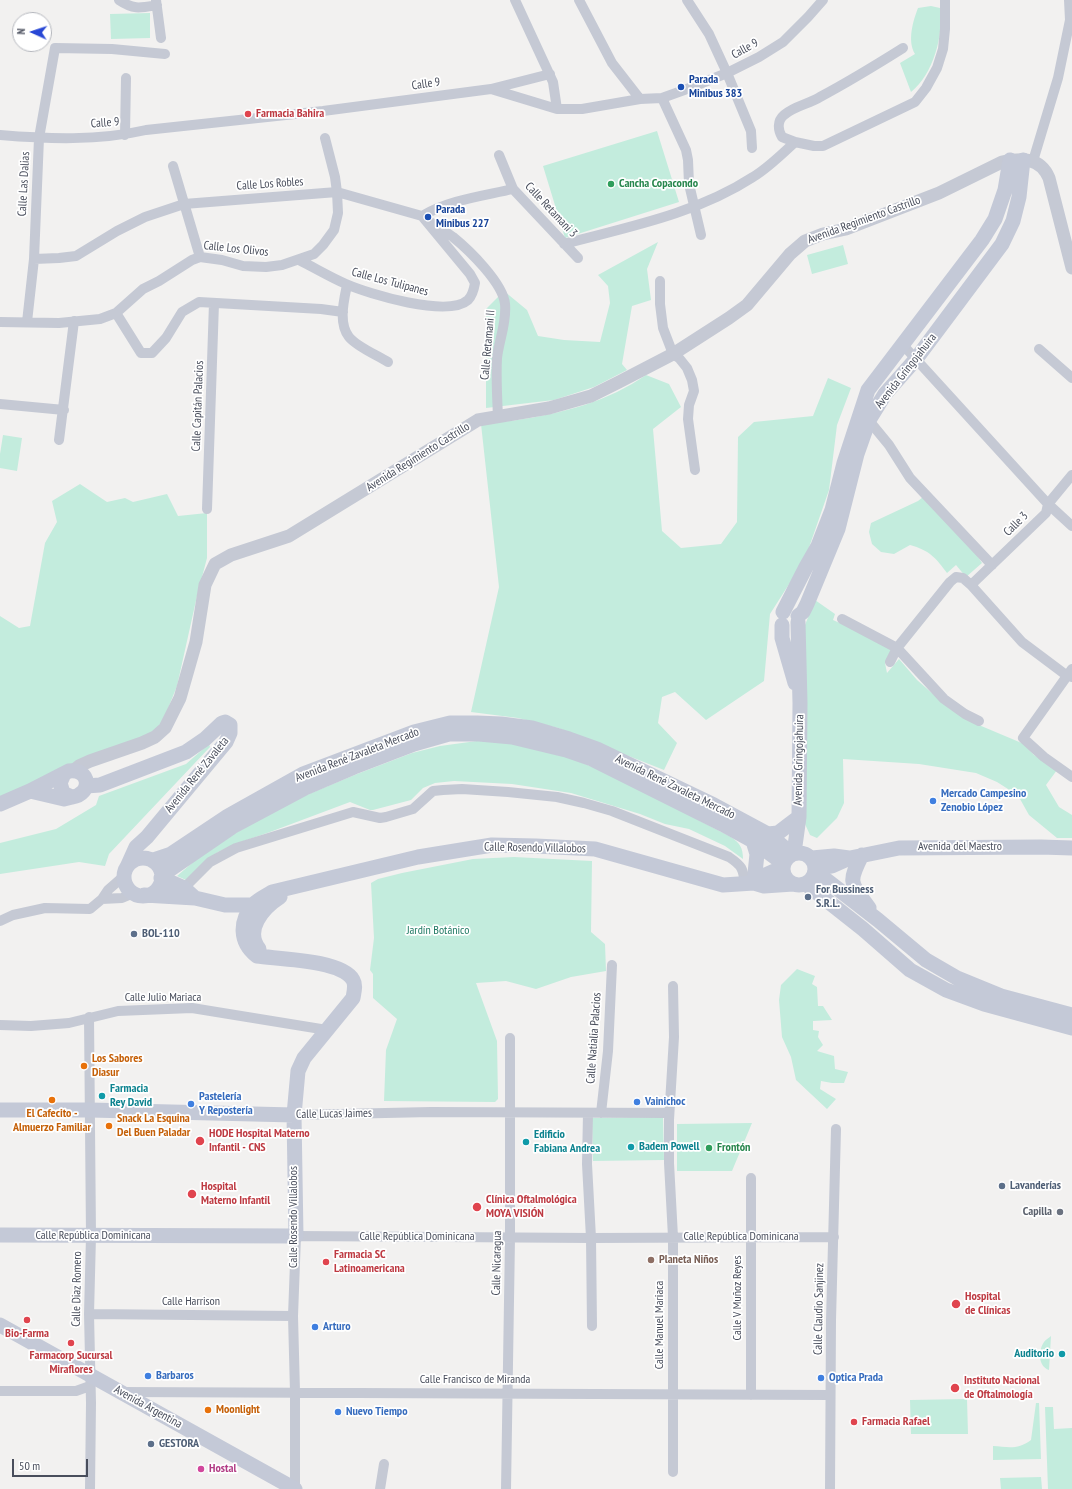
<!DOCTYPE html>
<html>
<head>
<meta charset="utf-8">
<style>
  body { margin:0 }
  #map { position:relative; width:1072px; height:1489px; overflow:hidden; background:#f2f1f0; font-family:"PT Sans Narrow",sans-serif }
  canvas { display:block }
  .north { position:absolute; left:12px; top:12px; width:40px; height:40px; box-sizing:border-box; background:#fff; border:1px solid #b6b8be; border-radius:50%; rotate:273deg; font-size:11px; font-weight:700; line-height:16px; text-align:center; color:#494e5c }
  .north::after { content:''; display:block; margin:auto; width:14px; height:18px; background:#2847d5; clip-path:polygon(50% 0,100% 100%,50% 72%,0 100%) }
  .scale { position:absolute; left:12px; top:1459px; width:76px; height:18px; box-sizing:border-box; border:2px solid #494e5c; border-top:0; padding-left:5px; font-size:12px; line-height:14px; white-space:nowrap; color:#494e5c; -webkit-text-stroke:3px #fff; paint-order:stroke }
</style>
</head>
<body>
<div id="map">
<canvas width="1072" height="1489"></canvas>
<div class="north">N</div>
<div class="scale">50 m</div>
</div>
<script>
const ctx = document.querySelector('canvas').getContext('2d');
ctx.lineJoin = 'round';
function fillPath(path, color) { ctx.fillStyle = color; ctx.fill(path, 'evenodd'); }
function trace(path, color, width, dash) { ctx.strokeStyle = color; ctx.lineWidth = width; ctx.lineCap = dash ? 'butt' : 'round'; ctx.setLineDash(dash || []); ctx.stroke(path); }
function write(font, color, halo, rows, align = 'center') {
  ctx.font = font + ' "PT Sans Narrow",sans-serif'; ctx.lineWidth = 3.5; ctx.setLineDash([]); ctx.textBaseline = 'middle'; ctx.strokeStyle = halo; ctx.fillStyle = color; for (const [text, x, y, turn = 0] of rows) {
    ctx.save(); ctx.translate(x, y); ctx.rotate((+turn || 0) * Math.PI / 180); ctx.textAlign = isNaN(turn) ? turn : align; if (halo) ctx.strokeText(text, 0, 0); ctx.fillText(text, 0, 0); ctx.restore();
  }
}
fillPath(new Path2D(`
  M931 6 940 8C944 35 933 75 911 92L900 63 915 54C907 41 913 21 918 8Z
  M150 13V38L111 39 110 14Z
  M657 131 679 202 565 238 543 166Z
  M658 242 647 269 651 300 632 306 622 364 627 370 594 387 554 400 486 408V309L504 291 527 310 538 336 564 340 600 342 610 303 608 286 598 275Z
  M843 245 848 264 812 274 807 255Z
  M646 375 669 384 681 407 653 429 662 531 681 548 721 544 737 522 738 437 754 422 813 416 828 378 851 388 837 425 829 490 805 559 770 614 764 681 706 720 675 692 662 697 658 723 677 743 664 770 558 728 518 718 471 712 499 587 481 424C527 420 575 412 617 392 627 387 637 381 646 375Z
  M3 435 22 438 17 471 0 468V454Z
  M80 484 107 502 125 498 133 502 167 494 178 516 207 513V558L197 596 177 686 163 721 153 732 0 801V616L19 628 30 626 45 543 57 522 52 501Z
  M923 497 973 549 982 563 966 577 956 565 947 573C936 558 929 550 910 545L894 554 881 552 872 544 869 532 871 523 918 501Z
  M815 600 835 614 833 620 868 636 891 650 885 663 887 673 899 659 917 680 949 708 967 720 1024 744 1034 755 1057 770 1046 785 1059 807 1072 815V838H1057L1029 815 1020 799 1008 789 997 782 976 773 919 764 843 759 844 803 837 818 817 838 810 835 805 824 803 630Z
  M484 740 519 744 568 757 612 775 731 837C740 843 743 848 743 859L725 846 689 829 665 824 640 814 571 793 512 784 454 781 435 783 423 788 411 800 373 810H370L350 802 270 832 235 844 218 852 204 862 186 880 177 876 199 857 225 839 292 801 357 774 412 753 440 746Z
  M209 744 210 747 109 854 105 866 79 862 0 874V843L56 829 96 805 99 796 186 764Z
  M514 857 592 861 591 932 605 944 606 971 571 977 536 989 506 981 476 983 497 1041 498 1099 495 1102 384 1101 386 1050 397 1019 373 998V974L370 970 374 938 371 883 378 879 402 873 473 859Z
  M797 969 815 976 812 984 817 987 818 1006H823L832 1020 813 1021V1030L819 1031 818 1037 823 1045 817 1051 834 1056 835 1069 848 1072 844 1083H832L821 1081 820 1089 836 1099 827 1109 796 1080 791 1057 782 1037 779 1000 781 985Z
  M663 1117 664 1160 593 1161 592 1118Z
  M752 1123 732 1171H677V1124Z
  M1051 1336 1049 1370C1038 1366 1038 1351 1044 1342 1045 1340 1049 1338 1051 1336Z
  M967 1399 968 1434H911L910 1400Z
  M1036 1403H1039L1041 1459 993 1460V1446C1008 1447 1018 1450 1031 1440Z
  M1045 1407H1053L1054 1429 1072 1428V1489H1048Z
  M1041 1477 1042 1489H1001L1000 1478Z`), '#c3ecdd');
trace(new Path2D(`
  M119 0C134 10 140 8 157 5
  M156 0 161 38
  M515 0 553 82 557 109
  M579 0 612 63 640 99
  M687 0 709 34 727 73 751 131 752 148
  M491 89 550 74
  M662 98 686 150 688 160 689 184 701 235
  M0 135C48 139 98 141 146 130L323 111 491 89 557 109H582L640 99 662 98 687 89 727 73 759 57 783 42 808 17 823 0
  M125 135 126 78
  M795 142 782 137C778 130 777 121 784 115 794 106 809 104 820 97 848 82 876 65 903 48
  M499 155 513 189 578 258
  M1033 161 1058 78 1070 20 1069 0
  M173 166 200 257
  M430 222C438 227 446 232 453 237 469 250 503 283 505 304 507 322 499 340 497 358 496 377 497 397 498 416
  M564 244C628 227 696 214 753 177 768 168 782 154 795 142L814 146H823L915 102 926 88 937 68 943 49 945 29V0
  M34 259 59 258 76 256 117 231 145 217 184 204 337 192 422 216C449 200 483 196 513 189
  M299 260C315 268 330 277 346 284 369 294 448 318 468 300 472 296 474 289 475 283L470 274 422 216
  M660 281V304L663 328 673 354 679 358 687 368 692 380 694 391 689 405 688 419 695 470
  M347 285C344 300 338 323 349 337 357 347 377 355 388 362
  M116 313 141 353H152L166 338 182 312 199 302 321 309 343 312
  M0 322 59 323 100 319 116 313 143 289 159 281 192 260 200 257 222 260 243 266 266 267 282 265 314 254 323 245 334 230 338 213 337 192 335 177 325 138
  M27 322 34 259 39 138 55 48 112 49 165 54
  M903 345 1048 504 1072 526
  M1039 349 1072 378
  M0 404 64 410
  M866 417 889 445 910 478 992 565
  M59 440 74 321
  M207 509 214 303
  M971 585 1046 513 1048 504 1072 475
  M842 619 897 648 944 699 965 714 979 721
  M890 662 897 648 950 582 956 577 963 578 971 585 1022 642 1066 675 1072 677
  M1072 669 1023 738 1044 757 1072 777
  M184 888 210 862 236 848 353 812 380 818 386 817 413 809 433 791 443 790 462 789 508 792 557 797 584 803 612 811 729 857C742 866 743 868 745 884
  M102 899 122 898 134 893
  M0 921 13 915 45 908 90 909 102 899 108 890 124 876
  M673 986 674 1037 669 1120V1163L673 1237V1472
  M89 1017 91 1236 89 1314 91 1403 90 1489
  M0 1025 31 1026 69 1023 118 1011 192 1008 327 1030
  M588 1113 587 1164 591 1238 592 1326
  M601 1113 608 1051 612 965
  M294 1115 431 1112 669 1113
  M89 1314 293 1316
  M0 1391H76L90 1386
  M122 1392 830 1395
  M751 1395V1178
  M295 1489V1392L293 1316 296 1236 591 1238 834 1237
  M380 1489 384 1464
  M506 1489 510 1238V1038
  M830 1489 831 1320 836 1129`), '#c5c9d4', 10);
trace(new Path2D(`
  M74 770 79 766 90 761 142 743 155 737 165 728 180 698 196 642 205 585 215 564 231 555 289 536 478 420 549 408 591 396 619 382 673 354 729 318 747 305 790 254 805 241 823 234 846 229 939 193 1002 162C1022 158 1040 157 1049 178L1072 268`), '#c5c9d4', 13);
trace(new Path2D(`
  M783 612 806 567 818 546 832 510 844 463 868 390 982 240 995 219 1005 190 1010 160
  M798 616 803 612 807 604 838 529 857 454 869 420 885 394 916 359 1002 244 1013 221 1019 197 1023 160
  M782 625V638L795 683
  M86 786 100 785 186 752 205 739 222 723 225 722 230 725V733L226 742 147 837 136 847 127 867
  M30 791 64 799 72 797
  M0 804 30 791 69 771C90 768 93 794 72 797L63 793 60 783 64 774
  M768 834 778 833 799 817
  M753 841 757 854 754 883
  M783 869a16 16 0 1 1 32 0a16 16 0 1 1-32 0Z
  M794 853 799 817 800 703 798 622
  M862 855C847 884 851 883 869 908
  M812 858 834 856 849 858
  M124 877a19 19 0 1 1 38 0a19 19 0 1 1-38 0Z
  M153 860 171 854 228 816 303 774 414 732 450 723H477L501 724 532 728 569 739 597 749 714 805 768 834 792 854
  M816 869 832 866 850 858 899 848 1041 847 1072 848
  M816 872 878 920 926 960 957 978 1001 996 1072 1015
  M162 875 232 827 307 787 354 767 414 744 449 734H479L512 737 566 750 592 759 722 824 753 841 784 864
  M161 878 184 888 195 898
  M754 883 763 876 783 867
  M806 884 863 929 910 970 946 990 984 1004 1072 1028
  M144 895 195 898 225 905H254
  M259 949C244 930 263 908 280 897
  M0 1110H90L294 1115
  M0 1235 296 1236 294 1115 298 1071 304 1058 353 998C354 992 356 985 353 980 342 960 279 959 257 956 239 942 239 921 254 904 259 899 266 896 272 892L418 857 492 845 536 846 595 849 723 885 754 883 764 886 793 884
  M0 1325 295 1489`), '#c4c9d7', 15);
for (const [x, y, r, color] of [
  [681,87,4,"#1a4fb4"],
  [248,114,4,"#e0444e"],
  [611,184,4,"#2e9e5b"],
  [428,217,4,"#1a4fb4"],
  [933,801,4,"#3f7fe0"],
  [808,897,4,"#5c6f8a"],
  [134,934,4,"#5c6f8a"],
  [84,1066,4,"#e8710a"],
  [102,1096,4,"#0f9aa8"],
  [52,1100,4,"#e8710a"],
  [637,1102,4,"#3f7fe0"],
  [191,1104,4,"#3f7fe0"],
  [109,1126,4,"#e8710a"],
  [200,1141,5,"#e0444e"],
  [526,1142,4,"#0f9aa8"],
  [631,1147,4,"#0f9aa8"],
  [709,1148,4,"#2e9e5b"],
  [1002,1186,4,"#5c6f8a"],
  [192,1194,5,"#e0444e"],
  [477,1207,5,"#e0444e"],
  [1060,1212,4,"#6b7280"],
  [651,1260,4,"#8d6e63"],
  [326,1262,4,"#e0444e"],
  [956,1304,5,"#e0444e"],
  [27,1320,4,"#e0444e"],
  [315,1327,4,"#3f7fe0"],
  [71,1343,4,"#e0444e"],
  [1062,1354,4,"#0f9aa8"],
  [148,1376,4,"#3f7fe0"],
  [821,1378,4,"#3f7fe0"],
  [955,1388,5,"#e0444e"],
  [208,1410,4,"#e8710a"],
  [338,1412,4,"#3f7fe0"],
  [854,1422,4,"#e0444e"],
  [151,1444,4,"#5c6f8a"],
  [201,1469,4,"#d1479c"]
]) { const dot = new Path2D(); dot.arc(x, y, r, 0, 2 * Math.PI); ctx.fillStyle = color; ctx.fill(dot); trace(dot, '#fff', 1.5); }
write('12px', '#494e5c', '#fff', [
  ["Calle 9",745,49,-29],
  ["Calle 9",426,84,-8],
  ["Calle 9",105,123,-4],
  ["Calle Las Dalias",24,184,-87],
  ["Calle Los Robles",270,184,-4],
  ["Calle Retamani 3",551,210,47],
  ["Avenida Regimiento Castrillo",864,220,-20],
  ["Calle Los Olivos",236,249,6],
  ["Calle Los Tulipanes",390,282,15],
  ["Calle Retamani II",488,345,-85],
  ["Avenida Gringojahuira",906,371,-52],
  ["Calle Capitán Palacios",198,406,-88],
  ["Avenida Regimiento Castrillo",418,457,-32],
  ["Calle 3",1016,524,-45],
  ["Avenida René Zavaleta Mercado",357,755,-21],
  ["Avenida Gringojahuira",799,760,-89],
  ["Avenida René Zavaleta",197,775,-51],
  ["Avenida René Zavaleta Mercado",675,787,26],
  ["Avenida del Maestro",960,847],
  ["Calle Rosendo Villalobos",535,848,1],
  ["Calle Julio Mariaca",163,998],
  ["Calle Natialia Palacios",594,1038,-86],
  ["Calle Lucas Jaimes",334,1114,-1],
  ["Calle Rosendo Villalobos",294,1217,-90],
  ["Calle República Dominicana",93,1236],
  ["Calle República Dominicana",417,1237],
  ["Calle República Dominicana",741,1237],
  ["Calle Nicaragua",497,1263,-89],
  ["Calle Diaz Romero",77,1289,-89],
  ["Calle V Muñoz Reyes",738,1298,-90],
  ["Calle Harrison",191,1302],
  ["Calle Claudio Sanjinez",819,1309,-89],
  ["Calle Manuel Mariaca",660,1325,-90],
  ["Calle Francisco de Miranda",475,1380],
  ["Avenida Argentina",148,1407,29]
]);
write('bold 12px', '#164399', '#fff', [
  ["Parada",689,80],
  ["Minibus 383",689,94],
  ["Parada",436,210],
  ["Minibus 227",436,224]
], 'left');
write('bold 12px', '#be3a42', '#fff', [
  ["Farmacia Bahira",256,114],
  ["HODE Hospital Materno",209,1134],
  ["Infantil - CNS",209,1148],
  ["Hospital",201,1187],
  ["Materno Infantil",201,1201],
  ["Clínica Oftalmológica",486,1200],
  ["MOYA VISIÓN",486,1214],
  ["Farmacia SC",334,1255],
  ["Latinoamericana",334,1269],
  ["Hospital",965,1297],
  ["de Clínicas",965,1311],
  ["Bio-Farma",27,1334,"center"],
  ["Farmacorp Sucursal",71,1356,"center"],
  ["Miraflores",71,1370,"center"],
  ["Instituto Nacional",964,1381],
  ["de Oftalmología",964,1395],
  ["Farmacia Rafael",862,1422]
], 'left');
write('bold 12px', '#27864d', '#fff', [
  ["Cancha Copacondo",619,184],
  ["Frontón",717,1148]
], 'left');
write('bold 12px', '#366cbe', '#fff', [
  ["Mercado Campesino",941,794],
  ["Zenobio López",941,808],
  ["Pastelería",199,1097],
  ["Y Repostería",199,1111],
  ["Vainichoc",645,1102],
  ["Arturo",323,1327],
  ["Barbaros",156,1376],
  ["Optica Prada",829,1378],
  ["Nuevo Tiempo",346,1412]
], 'left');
write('bold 12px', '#4e5e75', '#fff', [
  ["For Bussiness",816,890],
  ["S.R.L.",816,904],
  ["BOL-110",142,934],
  ["Lavanderías",1010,1186],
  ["GESTORA",159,1444]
], 'left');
write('12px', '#1f7963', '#fff', [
  ["Jardín Botánico",438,931]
]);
write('bold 12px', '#c56008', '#fff', [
  ["Los Sabores",92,1059],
  ["Diasur",92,1073],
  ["El Cafecito -",52,1114,"center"],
  ["Almuerzo Familiar",52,1128,"center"],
  ["Snack La Esquina",117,1119],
  ["Del Buen Paladar",117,1133],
  ["Moonlight",216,1410]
], 'left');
write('bold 12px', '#0d838f', '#fff', [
  ["Farmacia",110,1089],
  ["Rey David",110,1103],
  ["Edificio",534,1135],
  ["Fabiana Andrea",534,1149],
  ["Badem Powell",639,1147],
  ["Auditorio",1054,1354,"right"]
], 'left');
write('bold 12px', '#5b616d', '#fff', [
  ["Capilla",1052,1212]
], 'right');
write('bold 12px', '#785e54', '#fff', [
  ["Planeta Niños",659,1260]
], 'left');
write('bold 12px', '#b23c85', '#fff', [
  ["Hostal",209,1469]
], 'left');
</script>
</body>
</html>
